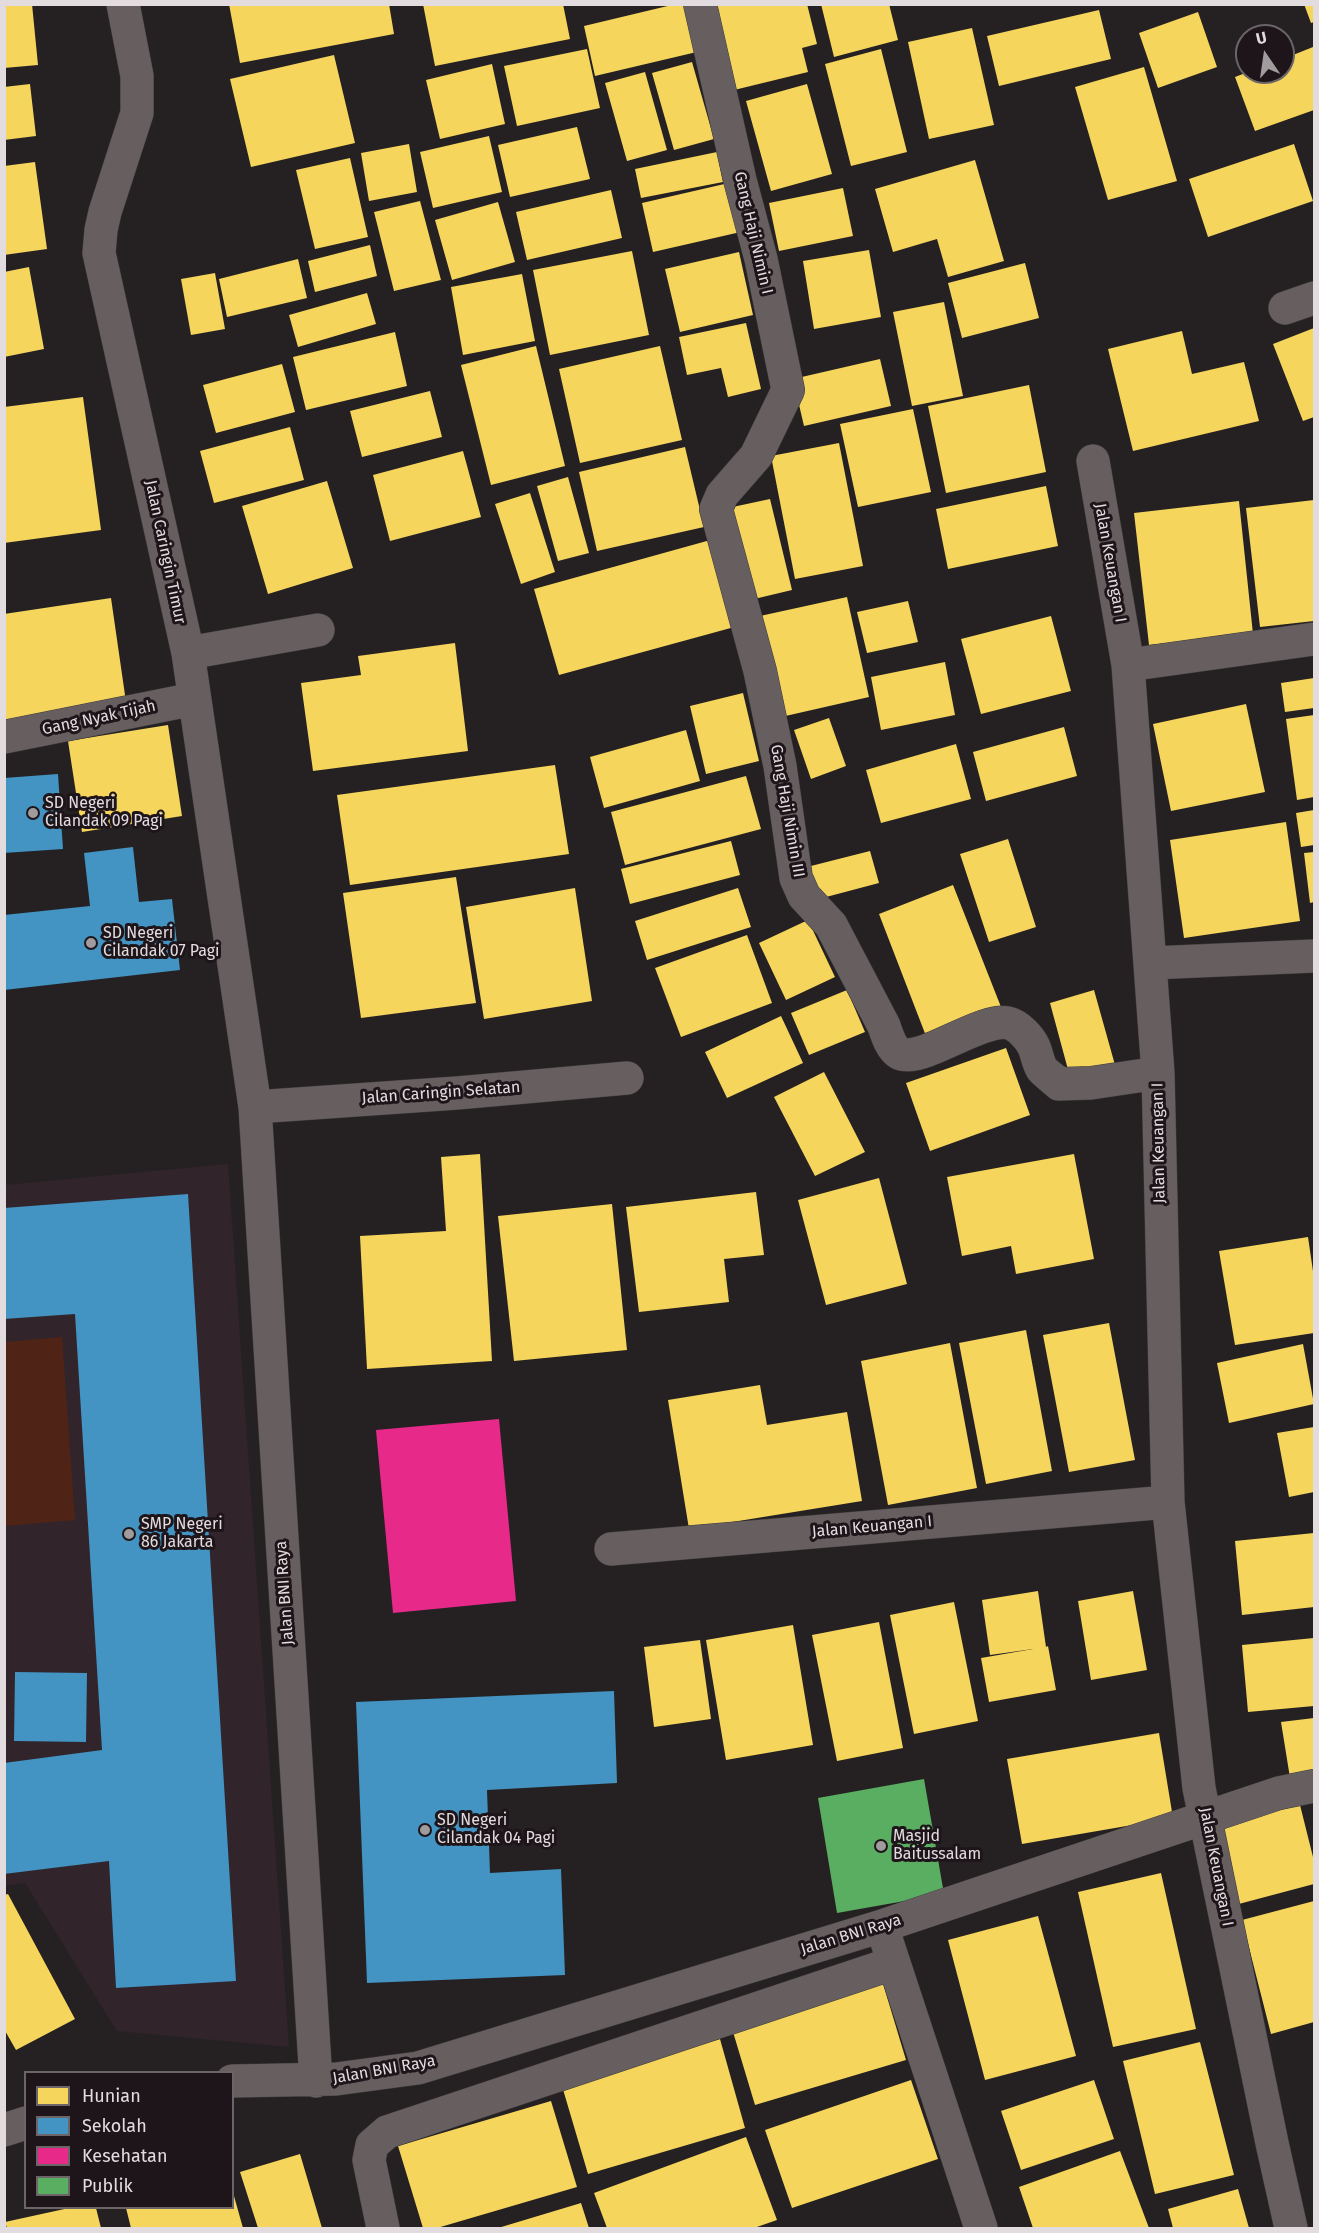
<!DOCTYPE html>
<html>
<head>
<meta charset="utf-8">
<style>
  body { margin:0 }
  #map { position:relative; width:1319px; height:2233px; overflow:hidden; background:#252123; font-family:"Fira Sans",sans-serif }
  canvas { display:block }
  .frame { position:absolute; inset:0; border:6px solid #e2dcdf; pointer-events:none }
  .legend { position:absolute; left:24px; top:2071px; width:210px; height:138px; box-sizing:border-box; background:#1d1519; border:2px solid #6c6568; margin:0; padding:8px 10px; list-style:none; font-size:18px; color:#e2dcdf }
  .legend li { display:flex; align-items:center; gap:12px; height:30px }
  .legend b { width:30px; border:2px solid #6c6568 }
  .north { position:absolute; left:1235px; top:24px; width:60px; height:60px; box-sizing:border-box; background:#1d1519; border:2px solid #6c6568; border-radius:50%; rotate:347deg; font-size:16px; font-weight:700; line-height:24px; text-align:center; color:#e2dcdf }
  .north::after { content:''; display:block; margin:auto; width:21px; height:27px; background:#a09b9d; clip-path:polygon(50% 0,100% 100%,50% 72%,0 100%) }
</style>
</head>
<body>
<div id="map">
<canvas width="1319" height="2233"></canvas>
<div class="frame"></div>
<ul class="legend">
<li><b style="height:16px;background:#f6d55c"></b>Hunian</li>
<li><b style="height:16px;background:#4393c3"></b>Sekolah</li>
<li><b style="height:16px;background:#e7298a"></b>Kesehatan</li>
<li><b style="height:16px;background:#5aae61"></b>Publik</li>
</ul>
<div class="north">U</div>
</div>
<script>
const ctx = document.querySelector('canvas').getContext('2d');
ctx.lineJoin = 'round';
function fillPath(path, color) { ctx.fillStyle = color; ctx.fill(path, 'evenodd'); }
function trace(path, color, width, dash) { ctx.strokeStyle = color; ctx.lineWidth = width; ctx.lineCap = dash ? 'butt' : 'round'; ctx.setLineDash(dash || []); ctx.stroke(path); }
function write(font, color, halo, rows, align = 'center') {
  ctx.font = font + ' "Fira Sans",sans-serif'; ctx.lineWidth = 6; ctx.setLineDash([]); ctx.textBaseline = 'middle'; ctx.strokeStyle = halo; ctx.fillStyle = color; for (const [text, x, y, turn = 0] of rows) {
    ctx.save(); ctx.translate(x, y); ctx.rotate((+turn || 0) * Math.PI / 180); ctx.textAlign = isNaN(turn) ? turn : align; if (halo) ctx.strokeText(text, 0, 0); ctx.fillText(text, 0, 0); ctx.restore();
  }
}
fillPath(new Path2D(`
  M228 1164 289 2047 117 2031 25 1883 5 1886V1185Z`), '#31242b');
fillPath(new Path2D(`
  M62 1337 75 1520 5 1526V1342Z`), '#4f2417');
fillPath(new Path2D(`
  M4 4H32L38 65 4 68Z
  M229 4H389L394 34 240 63Z
  M423 4H563L570 39 435 66Z
  M676 4H690L701 51 595 76 584 26Z
  M709 4H807L817 44 802 48 808 72 730 91Z
  M821 4H889L898 40 834 57Z
  M1304 4H1314V22L1311 23Z
  M1099 10 1111 59 999 86 987 36Z
  M1198 12 1217 67 1158 88 1139 33Z
  M972 28 994 125 929 139 908 42Z
  M1313 47 1314 110 1255 131 1235 77 1248 72H1283V59Z
  M587 49 600 108 517 126 504 66Z
  M881 49 907 152 851 166 825 64Z
  M334 55 355 143 251 167 230 79Z
  M692 62 714 139 674 150 652 73Z
  M492 64 505 124 440 139 426 80Z
  M1144 67 1177 181 1108 200 1075 87Z
  M645 72 667 150 627 161 605 83Z
  M30 84 36 136 4 140V87Z
  M807 84 832 174 771 191 746 101Z
  M577 127 590 179 510 197 498 145Z
  M489 136 502 192 433 208 420 152Z
  M409 144 417 192 369 201 361 153Z
  M1294 144 1313 201 1208 237 1189 179Z
  M717 152 723 182 641 198 635 169Z
  M350 158 368 237 315 249 296 170Z
  M975 160 1004 261 948 277 937 239 893 252 875 189Z
  M35 162 47 249 4 255V166Z
  M733 182 745 231 653 252 642 203Z
  M843 188 853 236 779 251 769 203Z
  M611 190 622 238 527 260 516 212Z
  M420 201 441 280 394 291 374 212Z
  M498 202 515 262 452 280 435 220Z
  M370 245 377 276 315 292 308 261Z
  M869 250 881 317 814 329 803 261Z
  M632 251 649 335 550 355 533 270Z
  M739 252 753 315 680 332 665 269Z
  M298 259 307 298 227 317 219 279Z
  M1025 263 1039 318 962 338 948 283Z
  M29 267 44 349 4 357V272Z
  M215 273 225 329 191 335 181 279Z
  M522 274 535 341 463 355 451 287Z
  M367 293 376 324 298 347 289 315Z
  M944 302 963 396 912 406 893 312Z
  M746 323 761 389 728 397 721 368 687 375 679 337Z
  M1314 328V417L1303 421 1273 344Z
  M1182 331 1192 374 1244 362 1259 421 1133 451 1108 349Z
  M395 332 407 386 306 410 293 357Z
  M536 346 565 466 491 485 461 365Z
  M660 346 682 440 580 463 559 369Z
  M880 359 891 406 804 426 793 379Z
  M282 364 295 412 216 433 203 385Z
  M1029 385 1046 472 946 493 928 406Z
  M430 391 442 437 362 457 350 411Z
  M83 397 101 530 4 543V407Z
  M913 409 931 492 858 507 840 424Z
  M290 427 304 480 214 503 200 451Z
  M839 443 863 566 795 579 771 456Z
  M685 447 704 527 597 551 579 472Z
  M463 451 481 517 390 541 373 475Z
  M568 477 589 553 558 561 537 486Z
  M327 481 353 568 268 594 242 506Z
  M1046 486 1058 546 948 569 936 509Z
  M530 493 555 572 521 584 495 504Z
  M770 499 792 590 750 600 728 508Z
  M1314 500V621L1260 627 1246 508Z
  M1239 501 1253 634 1149 645 1134 513Z
  M714 539 738 626 559 675 534 589Z
  M847 597 869 697 781 717 760 616Z
  M111 598 126 702 4 720V614Z
  M908 601 918 642 867 653 857 612Z
  M1051 616 1071 691 981 714 961 639Z
  M455 643 468 751 313 771 301 683 361 675 358 656Z
  M945 662 955 715 881 730 871 677Z
  M1314 678V708L1285 712 1281 683Z
  M743 693 759 761 706 774 690 706Z
  M1246 704 1265 792 1171 811 1153 724Z
  M1314 715V797L1297 800 1286 719Z
  M829 718 846 766 811 779 794 730Z
  M168 725 182 816 82 832 68 741Z
  M1064 727 1077 776 986 801 973 752Z
  M686 730 700 781 604 808 590 757Z
  M956 744 971 799 881 823 866 770Z
  M555 765 569 854 350 885 337 795Z
  M746 776 761 829 625 865 611 812Z
  M1314 810V845L1301 847 1296 813Z
  M1286 822 1300 921 1184 938 1170 840Z
  M1008 839 1036 927 989 942 960 854Z
  M731 841 740 875 630 904 621 869Z
  M870 851 879 883 811 901 803 868Z
  M1314 852V902L1310 903 1304 853Z
  M456 877 476 1003 361 1018 343 893Z
  M953 885 1001 1007 926 1036 879 914Z
  M575 888 592 1001 484 1019 466 907Z
  M738 888 751 927 647 960 635 921Z
  M808 920 835 977 786 1000 759 943Z
  M747 935 772 1003 681 1037 655 968Z
  M847 990 865 1032 809 1055 791 1013Z
  M1094 990 1115 1065 1070 1077 1050 1003Z
  M781 1016 803 1063 727 1098 705 1052Z
  M1006 1048 1030 1115 930 1151 906 1083Z
  M824 1072 865 1152 815 1176 774 1097Z
  M480 1154 492 1361 367 1369 360 1236 446 1231 441 1157Z
  M1074 1154 1094 1259 1016 1274 1011 1246 962 1256 947 1177Z
  M879 1178 907 1284 826 1305 798 1200Z
  M756 1192 764 1255 724 1259 729 1302 639 1312 626 1207Z
  M612 1204 627 1350 514 1361 498 1216Z
  M1308 1237 1314 1278V1333L1235 1345 1219 1251Z
  M1109 1323 1135 1460 1069 1472 1043 1335Z
  M1026 1330 1052 1471 986 1484 959 1343Z
  M950 1343 977 1488 888 1505 861 1361Z
  M1303 1344 1314 1404 1229 1423 1217 1363Z
  M760 1385 767 1425 847 1412 862 1501 689 1529 668 1400Z
  M1314 1427V1492L1289 1497 1277 1433Z
  M1314 1533V1607L1242 1615 1235 1541Z
  M1038 1591 1046 1647 1048 1646 1056 1690 989 1702 981 1658 1033 1649 990 1655 982 1600Z
  M1133 1591 1147 1670 1091 1680 1078 1601Z
  M954 1602 978 1721 914 1734 890 1615Z
  M879 1622 903 1748 837 1761 812 1635Z
  M793 1625 813 1745 726 1760 706 1640Z
  M1314 1638V1706L1248 1712 1242 1645Z
  M700 1640 711 1719 654 1727 644 1647Z
  M1314 1718V1781L1291 1784 1281 1722Z
  M1159 1733 1173 1818 1022 1844 1007 1759Z
  M1300 1805 1314 1861V1884L1235 1905 1214 1827Z
  M1161 1873 1196 2029 1113 2047 1078 1892Z
  M8 1894 75 2019 16 2050 4 2029V1895Z
  M1314 1901V2022L1271 2034 1242 1920Z
  M1038 1916 1076 2056 985 2080 948 1940Z
  M881 1977 906 2060 755 2105 730 2022Z
  M720 2039 745 2128 588 2174 562 2086Z
  M1200 2042 1234 2175 1155 2194 1123 2061Z
  M911 2080 938 2159 792 2208 765 2130Z
  M1094 2080 1114 2139 1021 2170 1001 2111Z
  M551 2101 577 2187 437 2228H423L398 2146Z
  M746 2137 777 2220 754 2228H607L594 2193Z
  M1120 2151 1149 2228H1033L1019 2187Z
  M300 2154 322 2228H258L240 2172Z
  M232 2189 243 2228H131L126 2208H232Z
  M1238 2189 1249 2228H1173L1168 2209Z
  M581 2203 589 2228H498Z
  M69 2208H96L101 2228H7L5 2222Z`), '#f6d55c');
fillPath(new Path2D(`
  M58 774 63 849 4 853V778Z
  M133 847 139 902 172 899 180 970 4 990V915L90 906 84 853Z
  M188 1194 236 1981 116 1988 109 1861 4 1874V1763L102 1750 75 1314 4 1319V1208Z
  M15 1672 87 1673 86 1742 14 1741Z
  M614 1691 617 1783 487 1790 490 1873 561 1869 565 1975 367 1983 356 1702Z`), '#4393c3');
fillPath(new Path2D(`
  M499 1419 516 1601 393 1613 376 1430Z`), '#e7298a');
fillPath(new Path2D(`
  M924 1779 944 1894 837 1913 818 1798Z`), '#5aae61');
const minor = new Path2D(`
  M123 4 137 76V113L105 212 101 230 99 253 188 653 255 1107 316 2081
  M700 4 740 180 761 259 788 390 756 456 722 495 716 509 760 671 780 766 796 878 804 896 831 925 884 1026C887 1035 891 1048 899 1053 919 1065 981 1017 1008 1023 1018 1025 1030 1038 1034 1047 1037 1054 1038 1063 1042 1069 1046 1074 1054 1079 1059 1084L1091 1083 1158 1073
  M1285 308 1314 298
  M1093 461 1128 665 1158 1073 1168 1502 1199 1788 1272 2143 1291 2228
  M188 653 318 630
  M1128 665 1314 639
  M4 737 194 699
  M1151 963 1314 956
  M255 1107 457 1093 627 1078
  M611 1549 1168 1502
  M887 1942 981 2228
  M232 2081 336 2079 418 2068 882 1926 1279 1793 1314 1786
  M4 2130 26 2123
  M383 2228 369 2160 372 2145 387 2132 894 1963`);
trace(minor, '#3f3c3d', 34);
trace(minor, '#675f5f', 33);
for (const [x, y, r, color] of [
  [33,813,6,"#a09b9d"],
  [91,943,6,"#a09b9d"],
  [129,1534,6,"#a09b9d"],
  [425,1830,6,"#a09b9d"],
  [881,1846,6,"#a09b9d"]
]) { const dot = new Path2D(); dot.arc(x, y, r, 0, 2 * Math.PI); ctx.fillStyle = color; ctx.fill(dot); trace(dot, '#1d1519', 2); }
write('16px', '#e2dcdf', '#1d1519', [
  ["Gang Haji Nimin I",753,233,77],
  ["Jalan Caringin Timur",165,552,78],
  ["Jalan Keuangan I",1110,563,80],
  ["Gang Nyak Tijah",99,718,-12],
  ["Gang Haji Nimin III",787,811,80],
  ["Jalan Caringin Selatan",441,1093,-4],
  ["Jalan Keuangan I",1159,1143,-91],
  ["Jalan Keuangan I",872,1527,-5],
  ["Jalan BNI Raya",285,1593,-94],
  ["Jalan Keuangan I",1216,1867,79],
  ["Jalan BNI Raya",851,1935,-17],
  ["Jalan BNI Raya",384,2070,-10]
]);
write('16px', '#e2dcdf', '#1d1519', [
  ["SD Negeri",45,804],
  ["Cilandak 09 Pagi",45,822],
  ["SD Negeri",103,934],
  ["Cilandak 07 Pagi",103,952],
  ["SMP Negeri",141,1525],
  ["86 Jakarta",141,1543],
  ["SD Negeri",437,1821],
  ["Cilandak 04 Pagi",437,1839],
  ["Masjid",893,1837],
  ["Baitussalam",893,1855]
], 'left');
</script>
</body>
</html>
